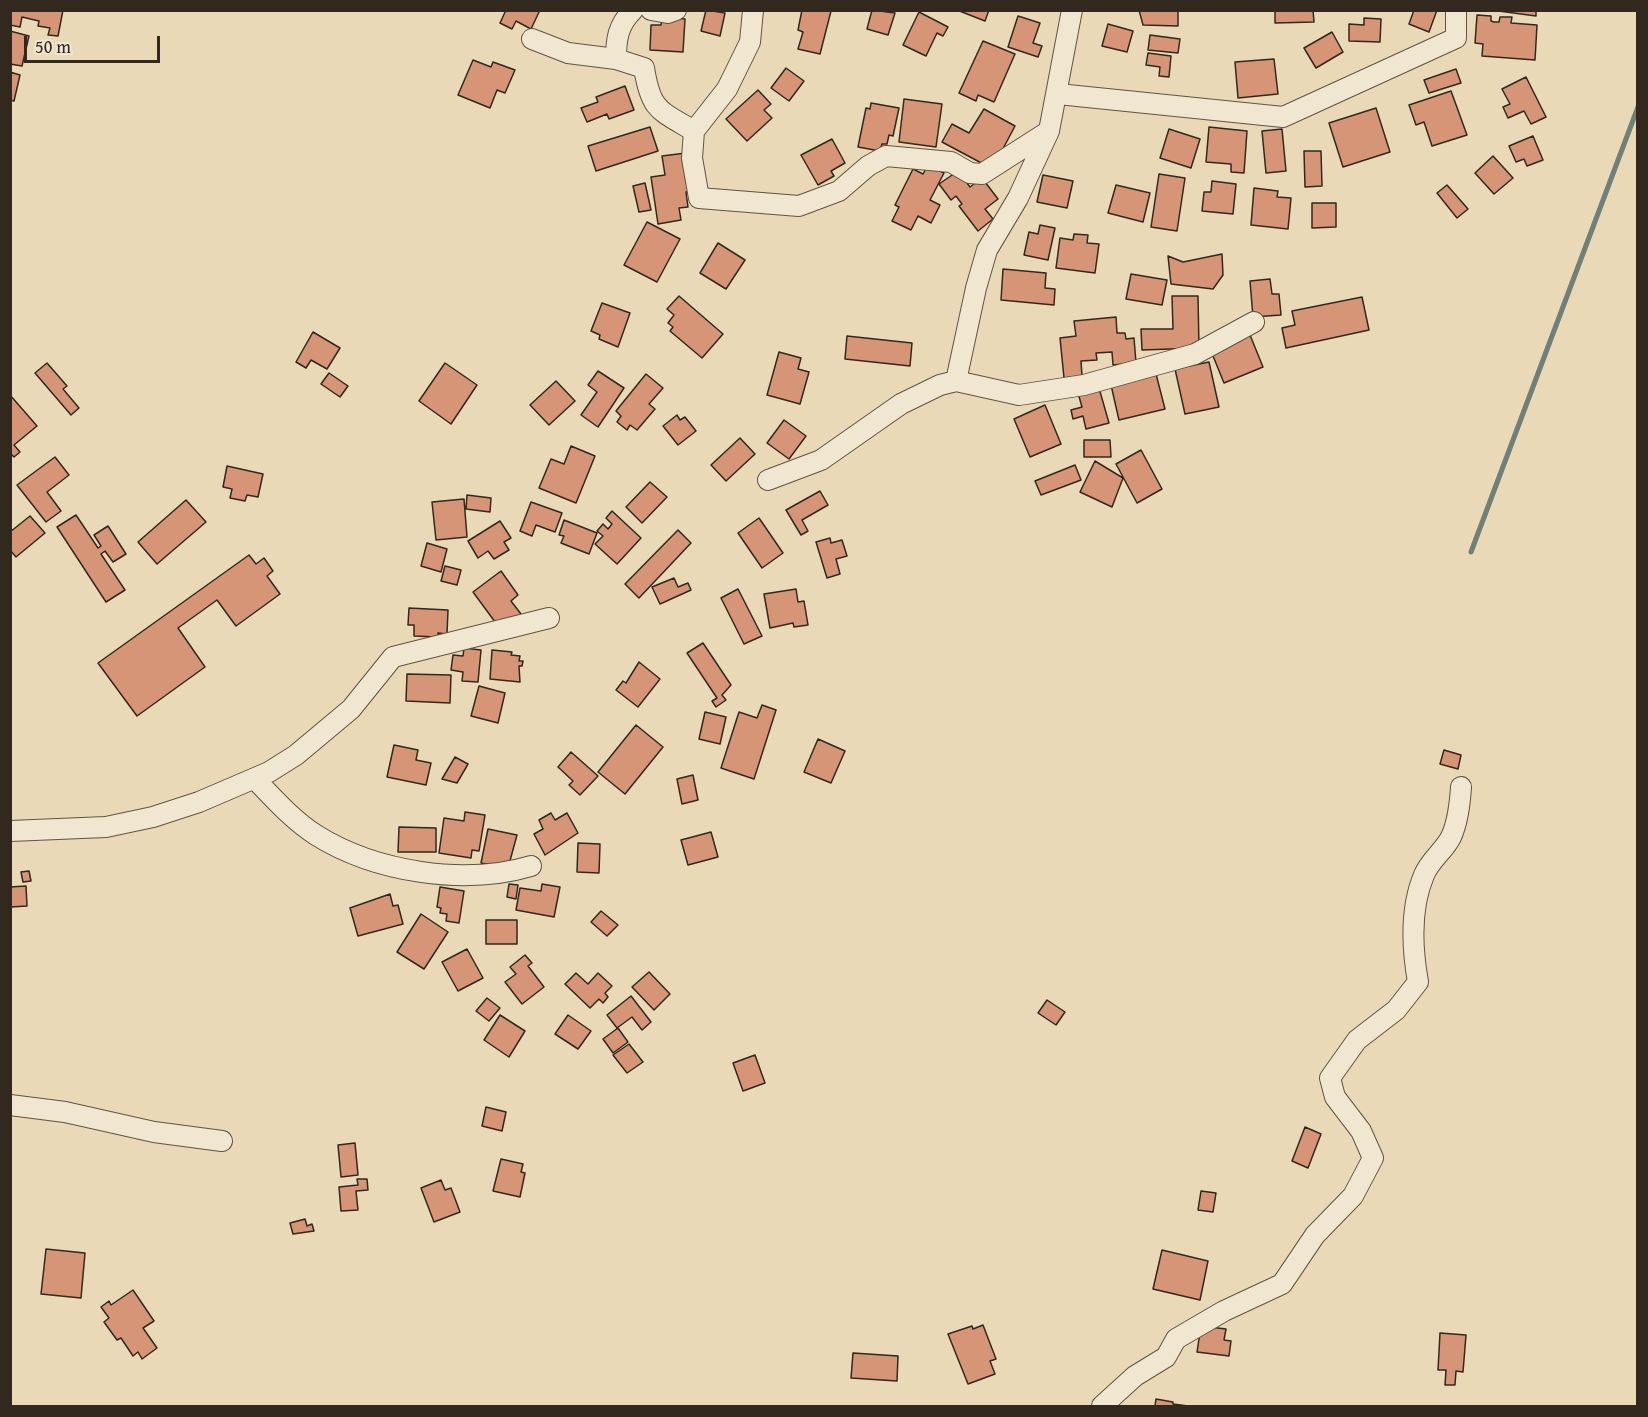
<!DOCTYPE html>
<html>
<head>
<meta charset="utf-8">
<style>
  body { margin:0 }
  #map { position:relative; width:1648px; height:1417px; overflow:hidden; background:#ead9b6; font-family:"Gentium Book Plus",serif }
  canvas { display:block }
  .frame { position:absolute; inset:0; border:12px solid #32281e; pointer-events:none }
  .scale { position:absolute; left:24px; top:36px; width:136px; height:27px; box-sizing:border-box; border:3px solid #32281e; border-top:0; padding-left:8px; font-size:18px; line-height:21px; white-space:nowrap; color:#32281e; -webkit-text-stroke:4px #f1e6d0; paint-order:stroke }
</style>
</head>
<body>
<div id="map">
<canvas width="1648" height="1417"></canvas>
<div class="frame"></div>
<div class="scale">50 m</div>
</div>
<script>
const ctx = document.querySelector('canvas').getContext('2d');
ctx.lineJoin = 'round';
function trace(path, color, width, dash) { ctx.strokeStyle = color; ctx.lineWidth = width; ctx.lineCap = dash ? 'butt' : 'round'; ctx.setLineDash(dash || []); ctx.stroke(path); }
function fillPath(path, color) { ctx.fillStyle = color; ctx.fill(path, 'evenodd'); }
trace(new Path2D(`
  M1471 552 1638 107`), '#707f78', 5);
const building = new Path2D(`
  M10 10H63L58 36 48 35 50 28 38 26 39 21 22 17 20 27 10 25Z
  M506 10H540L531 29 516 21 512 29 500 23Z
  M706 10 725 13 720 36 701 31Z
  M802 10 831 11 820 54 798 49 803 32 798 30Z
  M872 10 895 13 888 35 867 29Z
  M957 10H989L985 21Z
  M1139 10H1178V26L1143 25Z
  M1275 10H1313L1314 22 1275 23Z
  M1414 10H1437L1429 32 1409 24Z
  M1491 10H1536V16Z
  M919 12 948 27 943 36 937 33 926 56 903 45Z
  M1477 15 1491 16V21L1494 22H1499L1500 17H1512L1511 23 1537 25 1535 60 1482 56 1483 44 1475 43Z
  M1018 16 1040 23 1033 43 1042 46 1038 57 1008 47Z
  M662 17 685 19 683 52 650 50 651 25H661Z
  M1364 18 1381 19 1380 42 1349 41V24L1364 25Z
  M1108 24 1133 31 1127 52 1102 46Z
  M10 31 29 36 22 66 10 64Z
  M1332 32 1343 52 1316 68 1304 48Z
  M1150 35 1180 39 1178 53 1148 50Z
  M983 41 1015 54 994 102 978 95 976 101 959 93Z
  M1148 53 1171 56 1169 77 1159 76 1160 67 1146 65Z
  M1274 59 1278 94 1238 98 1235 62Z
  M473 60 491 67 493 62 515 70 505 93 497 90 490 108 458 95Z
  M786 68 804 81 789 101 771 88Z
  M1456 69 1461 83 1429 93 1424 80Z
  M10 72 20 75 14 101 10 100Z
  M1526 77 1546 117 1531 124 1524 111 1508 118 1503 107 1510 104 1502 89Z
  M625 86 634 110 609 119 607 114 587 122 581 108 598 102 596 97Z
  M758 90 771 104 764 110 772 118 747 141 726 119Z
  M1451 91 1467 135 1432 146 1424 122 1416 125 1409 105Z
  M904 99 942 104 936 147 899 142Z
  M871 103 899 108 893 136 889 135 887 144H882L880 151 858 147 866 108 870 109Z
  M1376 108 1390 152 1343 167 1329 123Z
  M984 109 1015 126 996 162 987 166 942 142 952 124 969 133Z
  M650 127 658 151 596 171 588 146Z
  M1209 127 1247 131 1244 173 1231 172V164L1206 162Z
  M1169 129 1200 139 1191 168 1160 158Z
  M1282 129 1286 171 1266 173 1262 131Z
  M1533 136 1543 160 1527 166 1524 159 1516 162 1509 146Z
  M832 139 845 163 831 171 834 176 818 185 801 155Z
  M1304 151H1321L1322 186 1305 187Z
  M686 153 692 191 686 192 688 207 679 208 681 220 658 224 651 177 665 175 662 156Z
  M1493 156 1513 178 1494 194 1475 173Z
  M928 165 944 173 930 200 940 205 931 223 918 216 911 230 892 221 899 207 895 205 913 169 923 174Z
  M958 171 970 187 982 178 998 199 985 209 993 219 978 231 959 206 962 204 956 196 951 200 939 184Z
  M1159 174 1185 178 1177 231 1151 227Z
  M1043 175 1073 181 1067 208 1037 202Z
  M1212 181 1236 184 1233 214 1202 211 1204 192H1211Z
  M645 183 651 210 639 212 633 186Z
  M1116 185 1150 193 1143 222 1108 213Z
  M1447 185 1468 209 1457 218 1437 193Z
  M1254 188 1278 191 1277 197 1291 198 1288 229 1251 225Z
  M1312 203H1336V227L1312 228Z
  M647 222 680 239 657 282 624 265Z
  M1040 225 1055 228 1048 260 1024 255 1029 232 1038 234Z
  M1074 234 1088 235 1087 243 1099 244 1095 273 1056 268 1060 238 1073 240Z
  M718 243 745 260 726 289 700 273Z
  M1222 254 1223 275 1213 289 1171 284 1168 256 1183 262Z
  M1003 269 1046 273 1045 288 1055 289 1054 305 1001 300Z
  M1131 274 1167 280 1162 305 1126 299Z
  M1270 279 1272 294H1279L1281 315 1253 317 1250 281Z
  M679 296 723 334 702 358 670 331 673 327 668 323 674 315 667 309Z
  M1172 296H1198L1199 348 1142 350 1141 329H1173Z
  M1362 297 1369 330 1286 348 1282 328 1295 325 1292 311Z
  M602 303 630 313 618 347 599 339 600 335 591 331Z
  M1116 317 1117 333H1125L1126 339 1134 338 1136 363 1113 365 1112 352 1096 353 1097 360 1081 361 1082 376 1064 378 1060 338 1076 336 1074 321Z
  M313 332 340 348 327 369 311 360 306 368 296 362Z
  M1250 335 1263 367 1224 383 1211 351Z
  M847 336 912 343 910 366 845 359Z
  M779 352 801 358 798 369 809 372 800 404 767 395Z
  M1209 362 1219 407 1185 414 1175 369Z
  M47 363 67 386 63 389 79 408 71 415 35 373Z
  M445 363 477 385 451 424 419 401Z
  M598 371 624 388 598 427 581 415 597 392 588 385Z
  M329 373 348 386 340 397 321 384Z
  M646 374 663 388 649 404 655 409 637 430 630 425 627 430 617 422 621 416 616 411Z
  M1156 374 1165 409 1119 420 1111 385Z
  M556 381 575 401 549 425 530 405Z
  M1099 388 1109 423 1086 429 1083 416 1073 419 1071 410 1082 407 1078 393Z
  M10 395 37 426 14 445 20 452 14 457 10 453Z
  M1045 405 1061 444 1030 457 1014 419Z
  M677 415 680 420 685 417 696 431 678 445 663 426Z
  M784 420 806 436 789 459 767 443Z
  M740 438 755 454 726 481 711 465Z
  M1084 440H1110L1111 457H1084Z
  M571 446 595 456 576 503 539 488 551 459 564 464Z
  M1141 450 1162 489 1137 503 1116 464Z
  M55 457 69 475 47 492 61 511 46 522 17 485Z
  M1095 461 1123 478 1112 507 1080 492Z
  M1075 465 1081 480 1041 495 1035 481Z
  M227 466 263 474 258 497 247 495 245 501 230 498 232 489 223 487Z
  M650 482 667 497 642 523 626 507Z
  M820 491 828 505 802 520 808 531 801 535 786 510Z
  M467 495 491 498 490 512 466 509Z
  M464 499 467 537 436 540 432 502Z
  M186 500 206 522 157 564 138 542Z
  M531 502 562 513 555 532 536 525 532 536 520 531Z
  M612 511 641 538 617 564 595 544 603 536 597 531 603 524 608 529 612 524 606 518Z
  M76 515 98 548 101 546 94 535 108 526 126 554 113 562 105 551 101 554 125 590 106 602 57 527Z
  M30 516 45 533 16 557 10 550V532Z
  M759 518 783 553 762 568 738 533Z
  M564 520 597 533 589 554 561 543 564 536 559 535Z
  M500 521 511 538 504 542 509 550 494 559 488 551 478 558 468 541Z
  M678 530 691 543 639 598 625 584Z
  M830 538 831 543 842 540 847 556 836 559 840 574 827 578 816 542Z
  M427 543 447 549 441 572 421 566Z
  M249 555 256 564 264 558 273 571 267 576 280 594 236 626 217 600 178 628 205 667 137 716 98 663Z
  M445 566 461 570 457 585 441 581Z
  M501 571 518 595 511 601 521 614 501 630 473 592Z
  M674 578 678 587 688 583 691 590 660 604 652 587Z
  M738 589 762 636 744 644 721 598Z
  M796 589 798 602 804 601 808 625 794 627 793 623 770 628 764 594Z
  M409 608 448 610 447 634 438 633V637L414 636V625H408Z
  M703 643 731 685 722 695 726 700 716 707 712 701 717 698 687 653Z
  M464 648 481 650 478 682 462 681 463 672 451 670 453 655 463 656Z
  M492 650 512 652 511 655 520 656 519 661H523L522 666H519L520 682 490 679Z
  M639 662 660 679 638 707 616 690 623 681 626 683Z
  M407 674 451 675 450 703 406 701Z
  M479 686 505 693 498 723 471 716Z
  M762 705 776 710 754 779 721 768 739 712 757 718Z
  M705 712 726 717 720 744 699 739Z
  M636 725 663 747 625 794 598 772Z
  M818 739 845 751 831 783 804 772Z
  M394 745 418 750 416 760 431 763 426 785 387 777Z
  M1444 750 1461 755 1458 769 1440 764Z
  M571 752 598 776 580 795 569 785 573 781 558 767Z
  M455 757 468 764 457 783 442 779Z
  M693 775 698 800 682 804 677 779Z
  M465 812 485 815 479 851 472 850 471 858 439 853 444 818 464 821Z
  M551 813 555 820 567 813 578 833 545 855 534 834 543 829 539 820Z
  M399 827 436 828V852H398Z
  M488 829 517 835 508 868 481 863Z
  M711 832 718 857 688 865 681 840Z
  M578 843 600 844 599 873 577 872Z
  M29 871 31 881 23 882 21 872Z
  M509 884 518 885 516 899 507 897Z
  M542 884 560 887 554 917 516 910 520 888 541 891Z
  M26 886 27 906 11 907 10 887Z
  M440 887 464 891 459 923 446 921 447 914 440 913 441 908 437 907Z
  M390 894 393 906 398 905 403 924 358 936 350 908Z
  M601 911 618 925 607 936 591 922Z
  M421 914 448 932 424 969 397 952Z
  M486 920H517V944H486Z
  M467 949 483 978 458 991 442 962Z
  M525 955 532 963 528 966 544 987 522 1004 505 982 516 974 510 967Z
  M649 972 670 994 654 1010 632 987Z
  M576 973 588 984 598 973 612 986 605 993 608 997 603 1003 599 999 590 1008 565 984Z
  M631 996 651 1022 642 1030 632 1017 617 1028 607 1015Z
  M487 998 500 1008 489 1021 476 1011Z
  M1047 1000 1065 1012 1056 1025 1038 1013Z
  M500 1015 525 1031 509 1057 484 1040Z
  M568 1015 591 1031 578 1049 555 1034Z
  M618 1028 628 1042 613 1053 603 1039Z
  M629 1044 643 1062 627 1073 613 1055Z
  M755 1055 765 1083 743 1091 733 1063Z
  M486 1107 506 1112 502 1131 482 1126Z
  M1305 1127 1321 1134 1308 1168 1292 1161Z
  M355 1143 358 1175 341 1177 338 1145Z
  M501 1159 523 1164 521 1172 525 1173 520 1197 493 1191Z
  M357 1179H367L368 1190 356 1191 358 1210 341 1211 339 1187 358 1185Z
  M441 1180 445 1190 451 1188 460 1212 434 1222 421 1188Z
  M1201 1191 1216 1193 1213 1212 1198 1210Z
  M305 1219 307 1226 312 1224 314 1231 293 1234 290 1223Z
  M46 1249 85 1253 81 1298 41 1294Z
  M1162 1250 1208 1261 1200 1300 1153 1289Z
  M133 1290 154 1321 143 1328 157 1348 142 1359 138 1352 133 1356 121 1338 117 1340 104 1322 109 1318 101 1307 109 1301 111 1305Z
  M983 1325 996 1359 990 1361 995 1374 968 1384 948 1334 972 1326 973 1329Z
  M1201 1326 1226 1329 1224 1340 1231 1341 1229 1356 1197 1352Z
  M1440 1333 1466 1335 1463 1372 1456 1371 1455 1385H1445L1446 1370H1438Z
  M853 1353 898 1356 897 1381 851 1378Z
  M1156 1399 1173 1402V1404L1188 1406H1155Z`);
fillPath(building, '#d69577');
trace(building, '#32281e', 1.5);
const minor = new Path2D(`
  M633 10C618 25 616 39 616 59L644 68C651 111 659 110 694 131
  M651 10 668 13 676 10
  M753 10 750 42 727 89 694 131 692 158 699 198 799 206 839 191 868 166 886 156 951 162 970 173 982 174 1049 131
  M532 39 568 53 616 59
  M1058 94 1283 117 1456 38V10
  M956 381 976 288 987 250 1018 198 1049 131 1072 10
  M768 480 821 460 901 404 940 385 956 381 1019 395 1084 385 1195 354 1254 322
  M255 779C274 799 293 820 316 835 375 872 464 886 531 866
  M10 831 106 827 153 817 199 802 269 772 296 755 351 709 393 657 549 618
  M10 1105 65 1112 154 1132 222 1141
  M1102 1406 1135 1376 1166 1357 1176 1339 1224 1311 1282 1284 1315 1235 1353 1196 1373 1158 1361 1131 1335 1097 1330 1078 1357 1040 1396 1010 1418 982C1412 948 1410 908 1424 875 1430 860 1444 851 1451 837 1458 822 1460 803 1461 787`);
trace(minor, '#605444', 22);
trace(minor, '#f1e6d0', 20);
</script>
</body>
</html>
